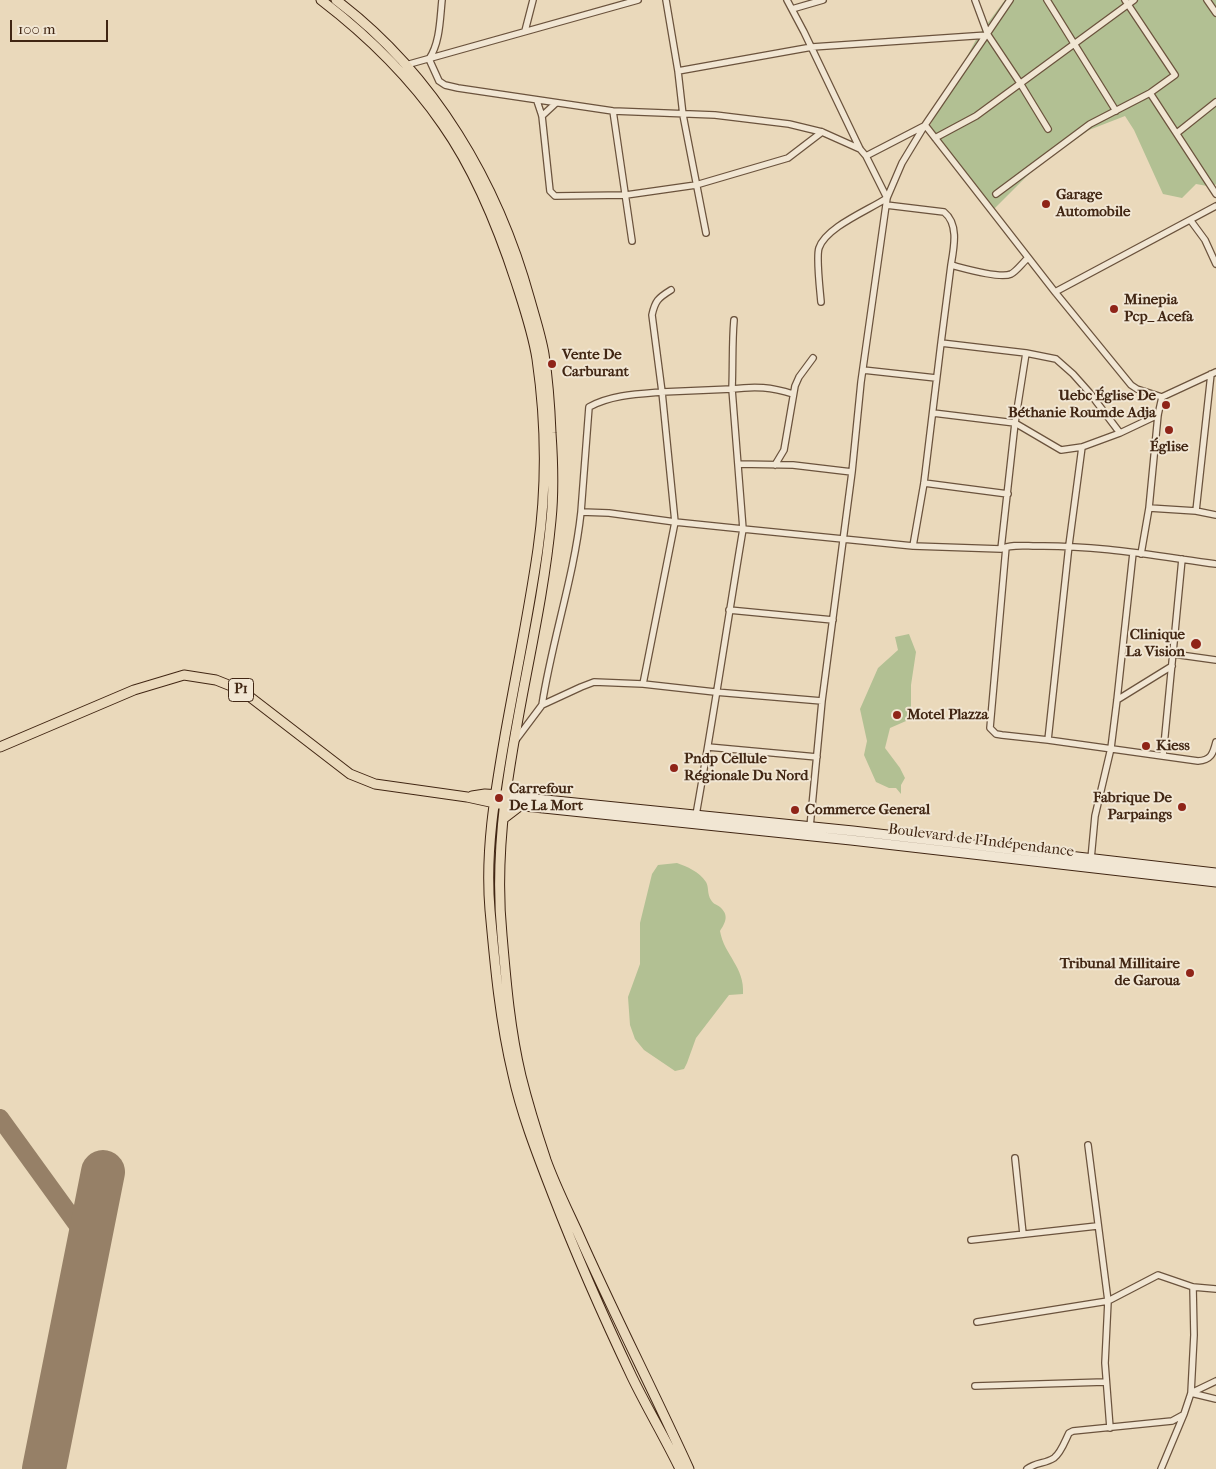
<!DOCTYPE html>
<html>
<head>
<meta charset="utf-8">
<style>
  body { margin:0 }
  #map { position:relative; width:1216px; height:1469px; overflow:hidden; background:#ead9bb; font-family:"IM FELL French Canon",serif }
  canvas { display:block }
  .scale { position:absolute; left:10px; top:20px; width:98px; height:22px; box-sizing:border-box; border:2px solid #412613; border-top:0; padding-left:6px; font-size:15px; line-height:18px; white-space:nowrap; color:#412613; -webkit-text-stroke:4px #f1e6d3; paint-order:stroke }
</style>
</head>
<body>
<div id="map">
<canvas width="1216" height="1469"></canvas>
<div class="scale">100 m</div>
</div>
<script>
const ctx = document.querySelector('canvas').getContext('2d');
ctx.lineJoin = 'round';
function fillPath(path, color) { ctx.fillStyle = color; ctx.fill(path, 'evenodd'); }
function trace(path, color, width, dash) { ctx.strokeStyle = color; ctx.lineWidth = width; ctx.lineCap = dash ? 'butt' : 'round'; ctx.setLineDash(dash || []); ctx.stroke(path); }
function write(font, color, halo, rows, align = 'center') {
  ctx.font = font + ' "IM FELL French Canon",serif'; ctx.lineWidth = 4; ctx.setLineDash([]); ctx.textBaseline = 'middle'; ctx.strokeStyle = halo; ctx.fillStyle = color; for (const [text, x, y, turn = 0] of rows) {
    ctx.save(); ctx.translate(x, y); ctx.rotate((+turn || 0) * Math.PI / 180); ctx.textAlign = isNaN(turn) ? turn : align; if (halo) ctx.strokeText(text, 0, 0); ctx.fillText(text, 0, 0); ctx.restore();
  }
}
fillPath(new Path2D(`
  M1005 0H1216V184L1213 187 1196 184 1182 198 1163 194 1134 130 1125 116 1089 130 1035 168 992 211 928 129 978 36Z
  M909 634 916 652 911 685V707L906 721 890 728 885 748 900 768 905 778 901 785V794L896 788H889L876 782 864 755 867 741 860 709 878 668 898 650 895 637Z
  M677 863C687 867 699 871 706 882 709 887 707 894 711 900 713 904 716 904 720 907 729 915 726 922 720 931 724 955 745 967 743 994L729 995 696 1038 687 1063 684 1069 675 1071 644 1050 635 1039 630 1025 628 997 640 964V923L652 874 658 865Z`), '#b2c093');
trace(new Path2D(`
  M0 1118 89 1241`), '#968067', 18);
trace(new Path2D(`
  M44 1469 103 1172`), '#968067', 44);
const minor = new Path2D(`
  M442 0C440 19 440 43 429 59L439 81 445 85 458 88 613 111 715 115 789 124 822 132 860 149
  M666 0 678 71 683 115 706 233
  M787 0 804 32 860 149 866 156 887 198
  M975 0 988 35 1020 83 1048 129
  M1047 0 1116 111
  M1207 0 1216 13
  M792 9 823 0
  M525 31 533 0
  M406 65 638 0
  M678 71 812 47 988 35
  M1150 93 1216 194
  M537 101 542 116 550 191 555 196 626 195 696 185 788 158 822 132
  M613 111 632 241
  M542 116 556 103
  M925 125 1055 292 1131 385 1137 389 1162 397 1216 372
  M1177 133 1216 102
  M935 138 976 116 1134 0
  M866 156 924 126
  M996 194 1090 124 1150 93 1175 75 1125 0
  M886 205 944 212C959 224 954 247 951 265
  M1191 221 1205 240 1216 264
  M1055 292 1216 206
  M821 302C820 290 816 257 819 248 826 227 869 210 887 198
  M734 320C732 343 733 365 732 389 756 386 771 387 793 394
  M941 343 951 265C963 268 1000 279 1011 274 1017 271 1023 262 1028 258
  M863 370 936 378
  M933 413 1015 423 1061 450 1082 447
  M1120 433 1082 447 1069 545 1048 740 1198 761C1211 760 1213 754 1216 742
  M738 464 793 465 852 472
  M775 465 784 450 795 386 799 377 813 358
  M924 483 1008 494
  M1149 508 1196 511 1211 374
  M1196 511 1216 515
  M581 512 589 407C611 395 637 394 662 392L652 315C655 301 658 298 671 290
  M913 546 924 483 941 343 1026 353 1056 359 1073 374 1089 392 1120 433 1158 415
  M1006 547 990 728 996 734 1002 735 1048 740
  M1001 549 1015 423 1026 353
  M1141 554 1149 508 1158 415 1162 397
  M729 610 833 620
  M1173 654 1216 660
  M1117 700 1172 666
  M542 705C552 640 574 577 581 512L609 513 675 522 662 392 732 389 743 529 913 546 1001 549C1011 544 1025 546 1036 546 1096 545 1156 556 1216 564
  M515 741 542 705 581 687 594 682 643 684
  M708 747 817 757
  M1163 756 1182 559
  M696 815C713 720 727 625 743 529L675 522 643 684 715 692 822 701
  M810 827 822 701 852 472 861 382 887 198 902 163 925 125 1010 0
  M1091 859 1095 816 1111 748 1117 700 1133 553
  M1088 1145 1108 1301 1105 1363 1110 1428
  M1015 1158 1023 1234
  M971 1240 1097 1226
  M977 1322 1108 1301 1158 1275 1193 1287 1216 1289
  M975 1386 1105 1382
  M1191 1393 1216 1381
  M1191 1393 1216 1399
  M1027 1469C1036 1462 1045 1464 1054 1458 1061 1453 1065 1441 1069 1433L1073 1431 1172 1421 1183 1415
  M1161 1469 1184 1414 1191 1393 1194 1335 1193 1287`);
const secondary = new Path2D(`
  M506 796 853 831 1216 873
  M505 804 851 840 1216 882`);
const primary = new Path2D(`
  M321 0C368 36 409 76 443 125 476 172 498 227 516 282 524 307 533 333 537 359 546 421 547 486 538 549 529 612 516 674 505 736 495 794 485 851 490 910 495 965 500 1021 513 1075 522 1116 538 1156 553 1195 577 1257 604 1318 632 1377 647 1408 665 1438 680 1469
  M336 0C434 74 498 183 530 300 535 318 541 336 544 354 548 380 550 407 551 433 553 462 554 491 551 520 538 659 488 795 502 935 506 982 510 1030 521 1076 528 1104 537 1133 546 1160 555 1185 567 1209 578 1233 613 1312 653 1390 689 1469
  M0 747 134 690 184 675 216 680 241 690 350 774 375 784 467 797 499 804
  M472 796 485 794 501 795
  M503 819 520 806`);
trace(minor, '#6b533d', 8);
trace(secondary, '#412613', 11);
trace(primary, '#412613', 11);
trace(minor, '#f1e6d3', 5.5);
trace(secondary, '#f1e6d3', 9);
trace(primary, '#ead9bb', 9);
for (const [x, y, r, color] of [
  [1046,204,5,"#8f2418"],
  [1114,309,5,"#8f2418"],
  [552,364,5,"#8f2418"],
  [1166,405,5,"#8f2418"],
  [1169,430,5,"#8f2418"],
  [1196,644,6,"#8f2418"],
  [897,715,5,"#8f2418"],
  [1146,746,5,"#8f2418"],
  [674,768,5,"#8f2418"],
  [499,798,5,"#8f2418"],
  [1182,807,5,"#8f2418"],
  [795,810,5,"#8f2418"],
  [1190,973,5,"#8f2418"]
]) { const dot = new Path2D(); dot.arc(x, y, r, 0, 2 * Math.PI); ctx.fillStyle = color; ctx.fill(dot); trace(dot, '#f1e6d3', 2); }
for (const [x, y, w] of [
  [241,690,25]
]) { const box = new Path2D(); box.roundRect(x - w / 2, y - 11.5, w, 23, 4); ctx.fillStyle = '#f1e6d3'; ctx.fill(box); trace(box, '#412613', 1); }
write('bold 14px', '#412613', null, [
  ["P1",241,690]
]);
write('bold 15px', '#412613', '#f1e6d3', [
  ["Garage",1056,195],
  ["Automobile",1056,212],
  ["Minepia",1124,300],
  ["Pcp_ Acefa",1124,317],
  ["Vente De",562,355],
  ["Carburant",562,372],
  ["Uebc Église De",1156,396,"right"],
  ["Béthanie Roumde Adja",1156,413,"right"],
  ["Église",1169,447,"center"],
  ["Clinique",1185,635,"right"],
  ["La Vision",1185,652,"right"],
  ["Motel Plazza",907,715],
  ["Kiess",1156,746],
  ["Pndp Cellule",684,759],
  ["Régionale Du Nord",684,776],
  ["Carrefour",509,789],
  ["De La Mort",509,806],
  ["Fabrique De",1172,798,"right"],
  ["Parpaings",1172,815,"right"],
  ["Commerce General",805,810],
  ["Tribunal Millitaire",1180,964,"right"],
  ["de Garoua",1180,981,"right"]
], 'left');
write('15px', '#412613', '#f1e6d3', [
  ["Boulevard de l'Indépendance",981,841,7]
]);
</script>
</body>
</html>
